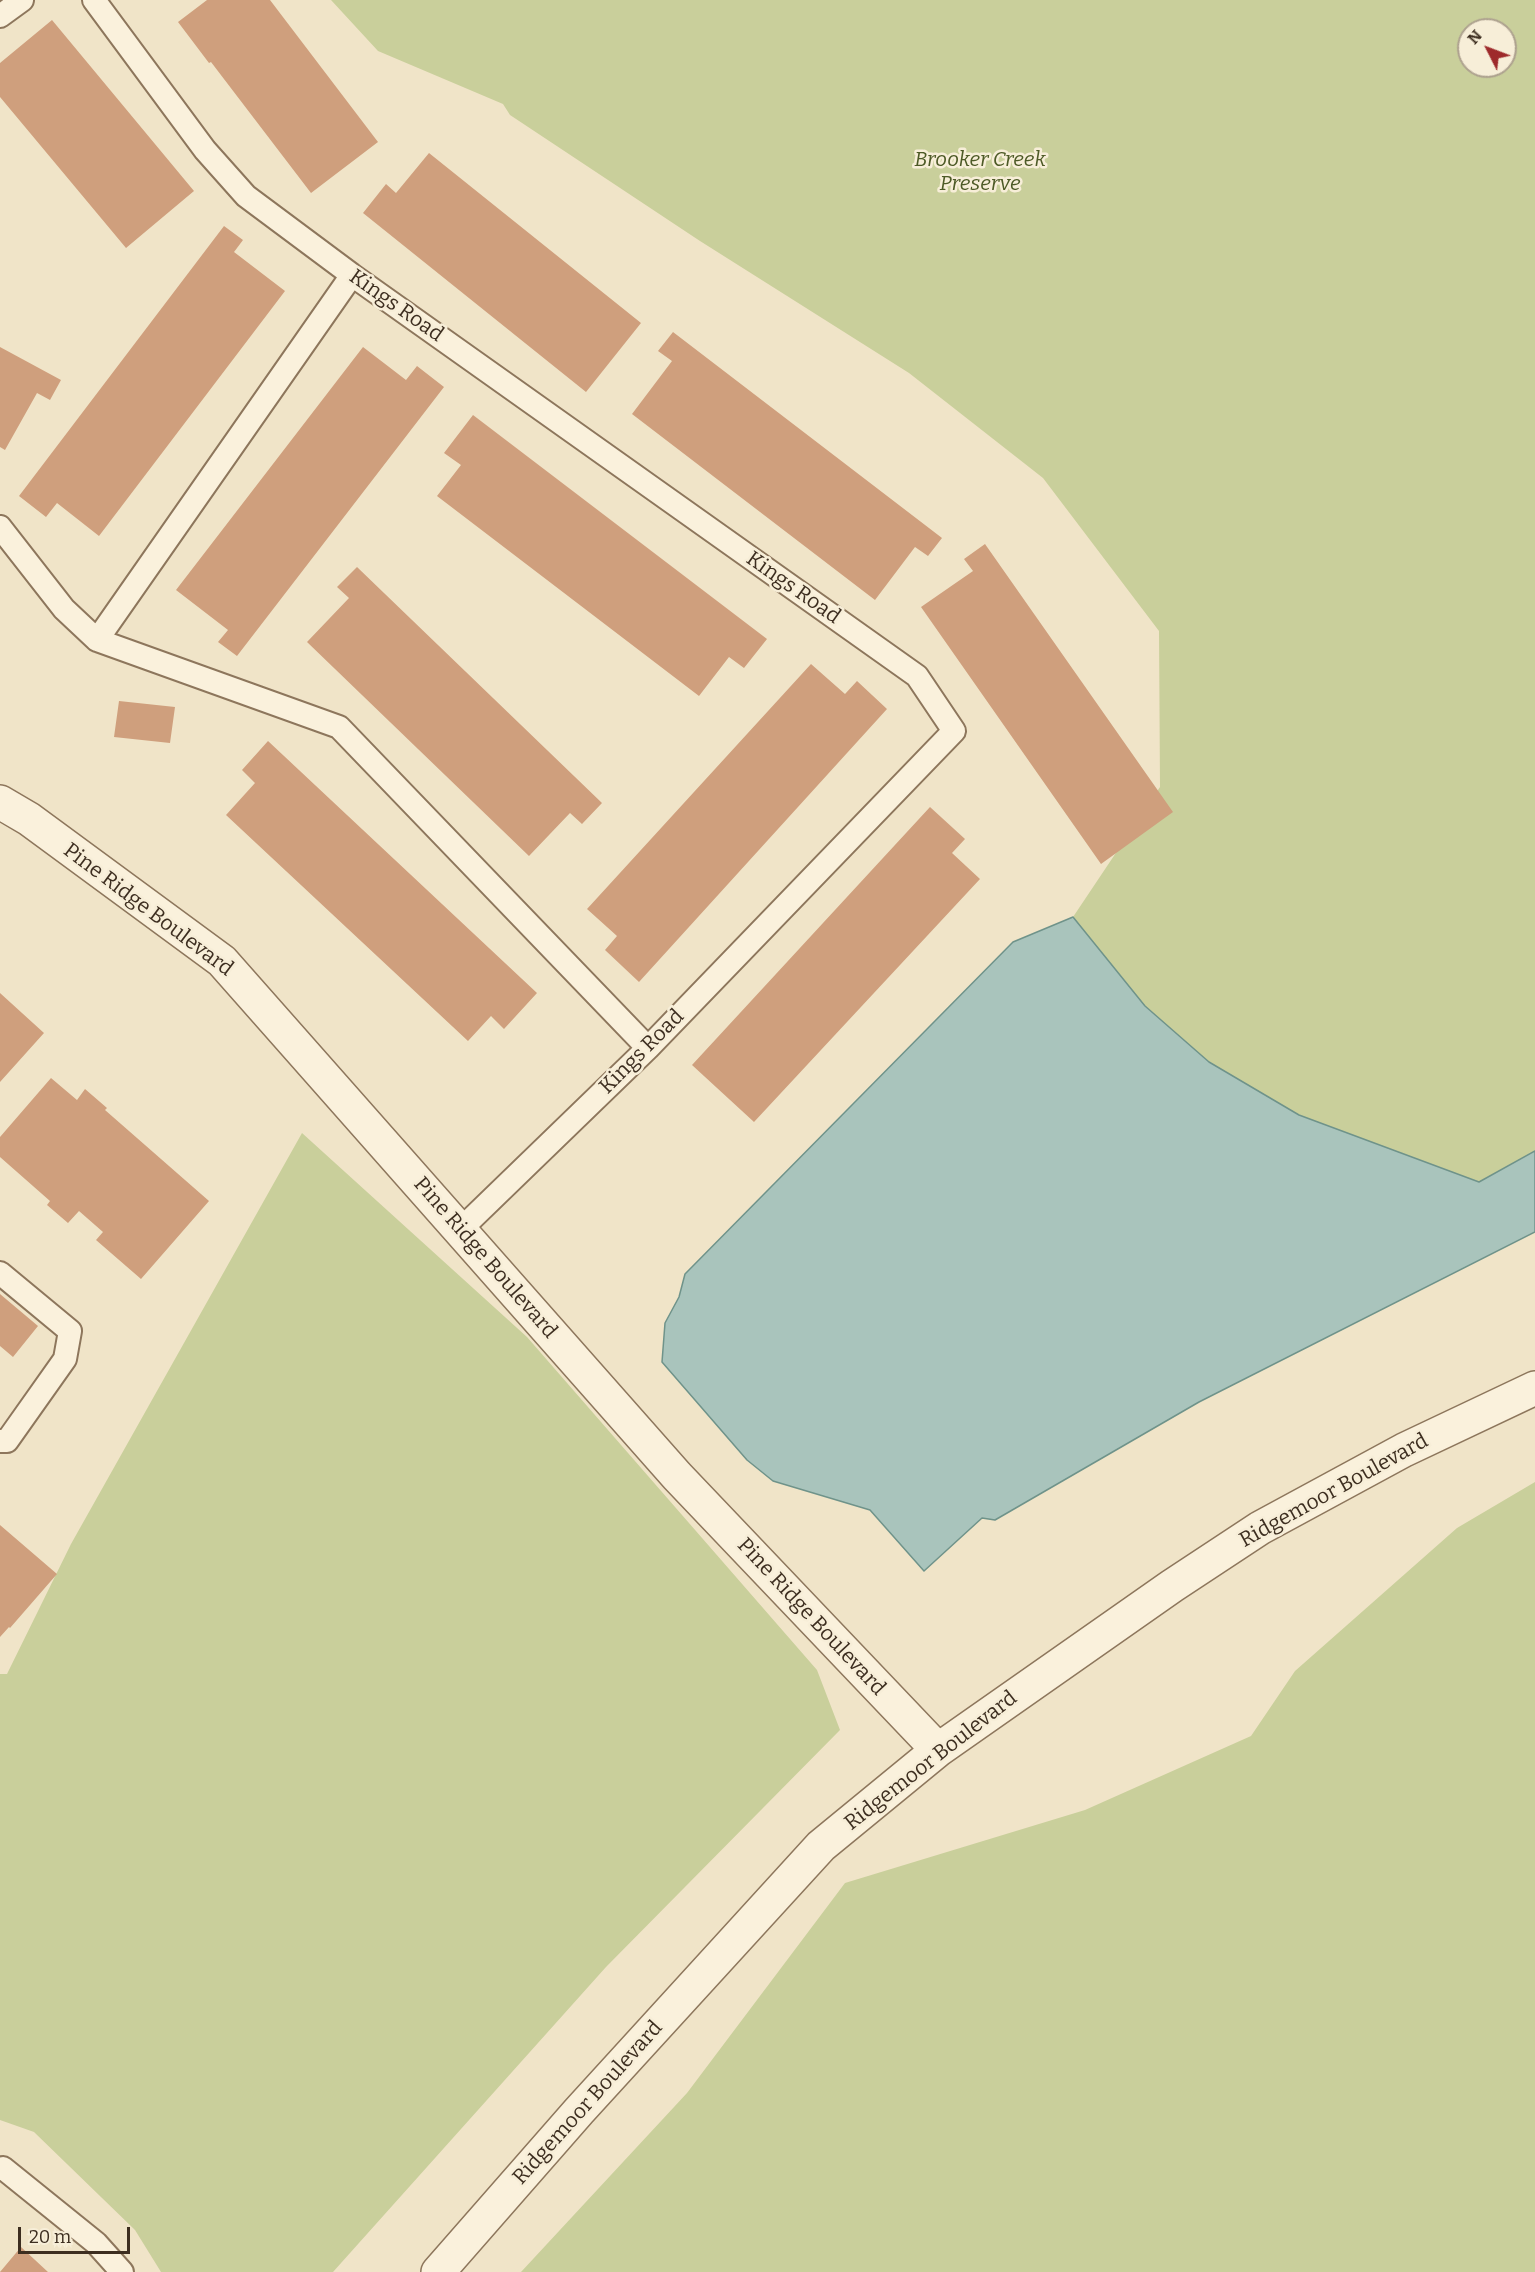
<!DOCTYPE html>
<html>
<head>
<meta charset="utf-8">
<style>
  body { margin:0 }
  #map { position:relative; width:1535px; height:2272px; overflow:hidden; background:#f0e4c8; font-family:Bitter,serif }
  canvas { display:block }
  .north { position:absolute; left:1457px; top:18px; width:60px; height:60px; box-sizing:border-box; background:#f7eed8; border:2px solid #ada18e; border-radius:50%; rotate:312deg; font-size:16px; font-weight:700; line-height:24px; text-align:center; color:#3d2e20 }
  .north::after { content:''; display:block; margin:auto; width:21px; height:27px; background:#9e2a2b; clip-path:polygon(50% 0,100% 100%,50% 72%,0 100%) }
  .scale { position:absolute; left:18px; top:2227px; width:112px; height:27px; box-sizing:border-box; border:3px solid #3d2e20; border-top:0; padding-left:8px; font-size:18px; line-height:21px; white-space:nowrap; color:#3d2e20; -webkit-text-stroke:4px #f7eed8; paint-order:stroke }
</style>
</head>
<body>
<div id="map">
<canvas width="1535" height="2272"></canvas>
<div class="north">N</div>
<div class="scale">20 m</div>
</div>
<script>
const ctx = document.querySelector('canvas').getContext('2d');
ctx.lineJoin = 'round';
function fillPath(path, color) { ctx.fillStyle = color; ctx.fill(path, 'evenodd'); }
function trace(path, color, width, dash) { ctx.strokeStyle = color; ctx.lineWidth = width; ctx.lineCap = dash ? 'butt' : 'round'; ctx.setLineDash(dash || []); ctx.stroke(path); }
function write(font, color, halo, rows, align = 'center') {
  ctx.font = font + ' Bitter,serif'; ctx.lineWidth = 5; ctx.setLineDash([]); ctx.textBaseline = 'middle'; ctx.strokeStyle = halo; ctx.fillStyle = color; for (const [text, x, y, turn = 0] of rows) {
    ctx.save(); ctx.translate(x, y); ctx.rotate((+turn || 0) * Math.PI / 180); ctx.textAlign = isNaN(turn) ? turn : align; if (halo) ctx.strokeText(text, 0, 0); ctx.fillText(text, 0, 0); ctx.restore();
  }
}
fillPath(new Path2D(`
  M331 0H1535V1151L1479 1182 1299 1115 1209 1062 1145 1006 1073 917 1160 787 1159 631 1043 478 909 373 700 241 510 115 503 104 378 51ZM1469 30H1505V66H1469Z
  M302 1133 527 1337 817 1670 840 1730 606 1967 333 2272H161L135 2230 34 2132 0 2120V1674H7L71 1544Z
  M1535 1482V2272H521L687 2093 845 1883 1085 1810 1251 1736 1295 1671 1457 1528Z`), '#c9cf9b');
const water = new Path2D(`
  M1073 917 1145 1006 1209 1062 1299 1115 1479 1182 1535 1151V1232L1199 1402 995 1520 982 1518 924 1571 870 1510 773 1481 747 1460 662 1362 665 1323 679 1297 685 1274 1013 942Z`);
fillPath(water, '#a9c4bc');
trace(water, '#6f938a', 1.5);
fillPath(new Path2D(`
  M207 0H270L378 142 311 193 211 62 209 63 178 22Z
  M52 20 194 191 126 248 0 97V63Z
  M429 153 641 323 586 392 363 213 386 184 396 193Z
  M224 226 243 240 234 252 285 291 99 536 57 503 46 517 19 496Z
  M673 332 942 538 928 556 915 547 875 600 632 414 672 361 658 351Z
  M0 347 61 380 50 400 37 393 5 450 0 447Z
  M363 347 406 380 417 366 444 387 237 656 218 642 228 630 176 590Z
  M473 415 767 639 744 668 729 657 699 696 437 496 461 465 444 453Z
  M985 544 1173 812 1101 864 921 607 973 571 964 559Z
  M357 567 602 803 582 824 570 813 529 856 307 642 349 598 337 587Z
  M811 664 845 694 857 681 887 709 639 982 605 950 617 936 587 909Z
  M119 701 175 707 170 743 114 737Z
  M268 741 537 993 504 1029 491 1016 468 1041 226 815 255 783 242 770Z
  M930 807 965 839 952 853 980 879 754 1122 692 1065Z
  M0 993 44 1033 0 1082Z
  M51 1078 77 1100 85 1089 107 1108 105 1110 209 1201 141 1279 96 1240 103 1232 79 1211 68 1223 47 1205 50 1201 0 1157V1137Z
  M0 1294 38 1326 13 1357 0 1346Z
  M0 1525 57 1574 10 1628 9 1627 0 1637Z
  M21 2247 48 2272H0Z`), '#cf9f7d');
const service = new Path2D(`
  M94 0 205 150 246 196 352 275 917 676 954 731 648 1048 460 1230
  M0 16 22 0
  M0 527 64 609 97 640 339 727 648 1048
  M97 640 352 275
  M0 1273 70 1331 65 1359 7 1441H0
  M0 2169 3 2168 96 2243 122 2272`);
const tertiary = new Path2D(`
  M0 802 29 819 222 961 677 1476 938 1750
  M438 2272 579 2111 821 1846 938 1750 1172 1586 1260 1528 1404 1450 1535 1388`);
trace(service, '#8d765c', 26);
trace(tertiary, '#8d765c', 36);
trace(service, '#faf1dc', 22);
trace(tertiary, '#faf1dc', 33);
write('italic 21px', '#4d5a26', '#f7eed8', [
  ["Brooker Creek",980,160],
  ["Preserve",980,184]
]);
write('21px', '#3d2e20', '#f7eed8', [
  ["Kings Road",396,306,35],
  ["Kings Road",793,588,35],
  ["Pine Ridge Boulevard",148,910,37],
  ["Kings Road",642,1052,-45],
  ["Pine Ridge Boulevard",485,1258,49],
  ["Ridgemoor Boulevard",1334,1491,-29],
  ["Pine Ridge Boulevard",811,1617,47],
  ["Ridgemoor Boulevard",931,1761,-38],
  ["Ridgemoor Boulevard",588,2103,-48]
]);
</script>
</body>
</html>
